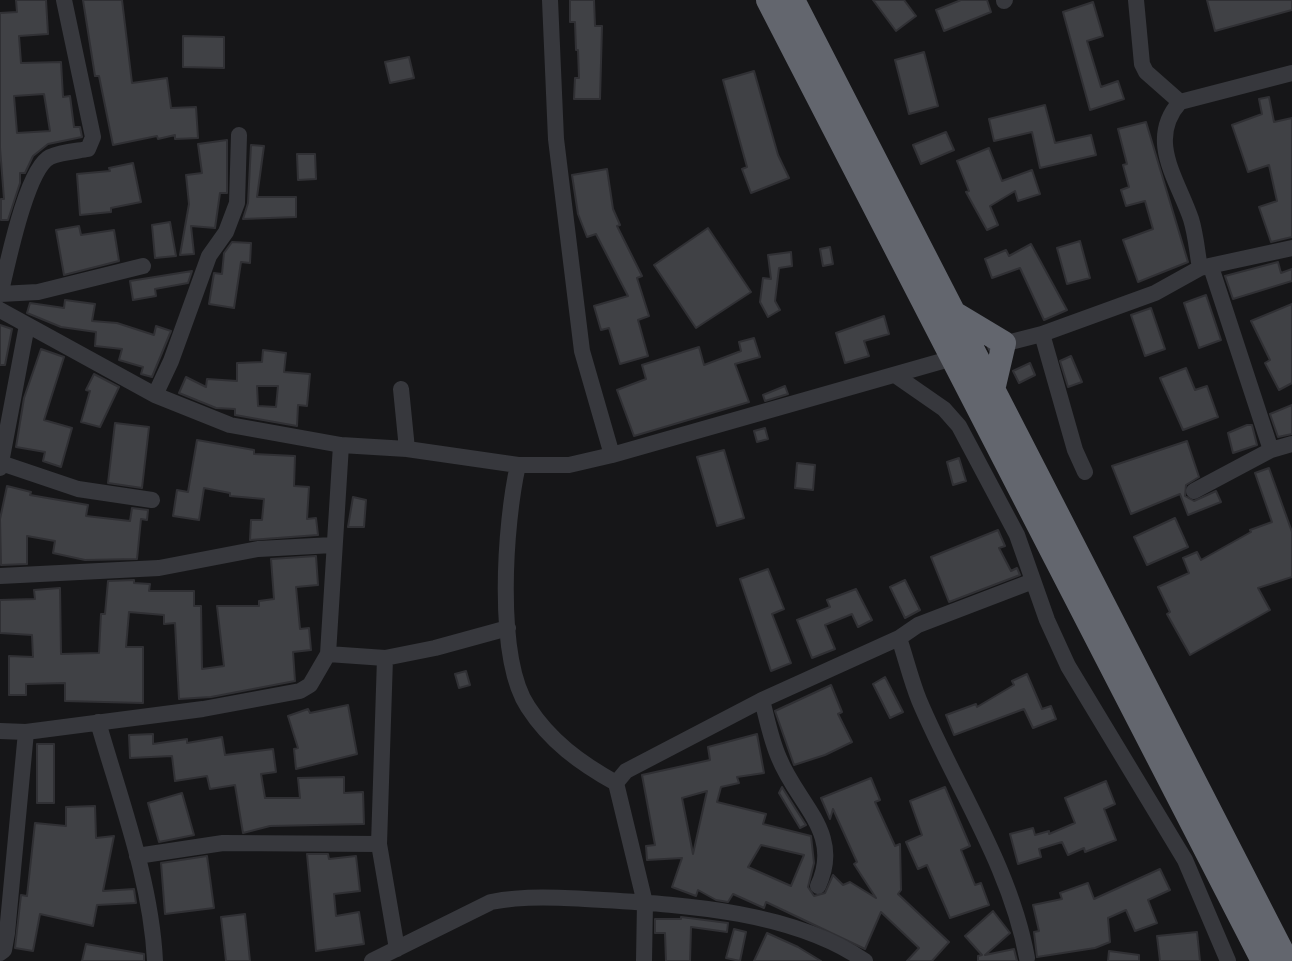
<!DOCTYPE html>
<html>
<head>
<meta charset="utf-8">
<style>
  body { margin:0 }
  canvas { display:block; background:#161618 }
</style>
</head>
<body>
<canvas width="1292" height="961"></canvas>
<script>
const ctx = document.querySelector('canvas').getContext('2d');
ctx.lineJoin = 'round';
function fillPath(path, color) { ctx.fillStyle = color; ctx.fill(path, 'evenodd'); }
function trace(path, color, width, dash) { ctx.strokeStyle = color; ctx.lineWidth = width; ctx.lineCap = dash ? 'butt' : 'round'; ctx.setLineDash(dash || []); ctx.stroke(path); }
const building = new Path2D(`
  M16 0H46L48 34 19 36 21 63 61 62 63 97 70 96 74 127H80L82 137 48 144 33 156 25 173H20V183L8 220H1V199H4L0 148V13L17 12ZM44 94 50 131 17 133 14 96Z
  M83 0H122L132 83 167 78 171 108 196 107 198 138 175 139V135L158 139 157 136 113 145 99 76H95Z
  M570 0H594L595 26H602L600 99H574L575 78H579L578 50H576L575 22H570Z
  M873 0H904L916 16 896 31Z
  M961 0H987L991 12 944 31 936 10Z
  M1207 0H1292V10L1215 31Z
  M1093 2 1103 36 1087 41 1101 87 1118 81 1124 99 1090 110 1063 12Z
  M183 36 224 37V68L183 67Z
  M924 52 938 106 909 114 895 60Z
  M409 57 414 78 390 83 385 62Z
  M754 71 778 155 789 178 751 193 742 169 747 167 723 80Z
  M1269 97 1274 122 1292 118V237L1271 242 1259 207 1277 201 1269 165 1248 172 1232 125 1262 114 1259 99Z
  M1045 105 1055 143 1091 135 1096 155 1040 168 1032 132 994 141 989 119Z
  M1146 122 1188 262 1138 282 1123 240 1153 229 1145 201 1126 206 1121 190 1129 187 1123 165 1127 164 1118 129Z
  M946 132 954 150 921 164 913 145Z
  M227 140V193H220L215 228 191 226 194 254 180 255 189 204 186 175 202 173 198 144Z
  M251 145 264 146 257 197H296V217L243 219 248 203Z
  M989 148 1002 181 1032 170 1040 194 1018 201 1015 191 990 206 998 225 987 230 966 192 969 191 957 161Z
  M297 154H315L316 179 298 180Z
  M133 163 141 202 111 208V212L80 215 77 174 110 171 109 168Z
  M607 169 613 209 620 225 617 226 642 276 637 278 649 316 638 320 648 356 620 364 609 328 601 330 594 306 628 296 596 234 587 237 578 214 572 175Z
  M170 222 176 256 155 258 152 225Z
  M79 226 81 235 114 230 119 261 64 275 56 230Z
  M708 228 751 292 696 328 654 265Z
  M1080 241 1090 278 1067 284 1057 248Z
  M232 242 251 243 250 263 241 262 234 308 209 304 214 273 222 274 224 253Z
  M1031 244 1067 310 1044 320 1020 268 992 278 985 259 1006 250 1009 256Z
  M830 247 833 264 823 266 820 249Z
  M791 252 792 266 779 268 775 301 780 310 768 317 760 302 763 278 771 279 768 255Z
  M1278 262 1281 273 1292 269V281L1233 299 1225 276Z
  M192 271 188 283 155 289 156 296 133 300 130 281Z
  M1206 295 1221 340 1199 348 1184 303Z
  M65 300 95 304 92 321 117 323 154 335 156 326 171 331 152 377 141 374 143 367 119 360 122 349 95 346 96 332 61 327 27 313 30 303 64 308Z
  M1292 304V383L1279 390 1265 363 1270 360 1251 321Z
  M1151 308 1165 349 1145 356 1131 315Z
  M884 316 889 334 864 341 869 356 845 363 836 333Z
  M0 325 12 329 5 365H0Z
  M754 338 760 357 735 364 749 402 634 436 617 390 646 379 642 365 699 347 704 365 741 351 739 342Z
  M41 349 64 357 44 420 72 428 61 467 43 461 45 452 16 447 24 398Z
  M263 350 286 353 284 372 310 374 307 406 298 405 297 426 235 415V409L216 408 179 393 186 377 206 387 207 379 237 381V363L262 362ZM257 386H278L276 407 258 406Z
  M1071 356 1082 382 1068 387 1060 361Z
  M1030 363 1035 375 1019 383 1013 371Z
  M1186 368 1195 390 1207 386 1218 417 1183 430 1160 378Z
  M94 374 119 387 100 427 81 422 90 391 86 390Z
  M785 386 788 394 765 401 763 395Z
  M1292 405V434L1278 437 1270 414Z
  M115 423 149 427 142 488 108 483Z
  M1247 425H1252L1257 445 1233 453 1228 433Z
  M765 428 768 439 757 442 754 431Z
  M197 440 254 450V454L295 456 294 486 309 487 307 519 316 518 318 535 250 540 251 520H262L264 499 230 496V493L204 488 199 520 173 516 177 490 188 492Z
  M1187 441 1199 477 1186 485 1185 496 1194 501 1216 491 1221 502 1188 515 1180 494 1131 514 1112 466Z
  M724 450 744 518 717 526 697 457Z
  M959 458 966 481 953 485 947 462Z
  M797 463 815 465 813 490 795 488Z
  M1269 468 1292 532V577L1258 588 1270 610 1190 655 1167 614 1170 612 1158 587 1189 573 1183 558 1197 552 1201 560 1251 532 1250 530 1272 522 1255 473Z
  M7 486 31 492 30 495 88 505 86 516 130 521 132 508 148 510 147 520 141 519 137 559 85 560 53 553 55 541 27 536V564L1 565 0 519Z
  M353 497 366 500 364 527H348Z
  M1175 518 1188 547 1147 565 1134 537Z
  M998 530 1005 546 999 548 1011 571 1017 568 1020 575 949 602 931 557Z
  M316 556 318 585 296 587 300 629 309 628 311 650 293 652 295 681 211 697 179 699 175 623 164 624V615L129 612 126 647H143V703L65 701V683L26 684V695H9V656L33 657 32 635 0 633V600L35 599 34 590 60 588 61 654 99 653 101 614H105L108 581 134 580V583L150 584 149 591H194V606H201L202 669 224 666 217 606H259V601L274 599 271 559Z
  M768 569 784 609 772 614 791 663 771 671 740 579Z
  M905 580 920 610 905 618 890 587Z
  M856 589 872 620 858 627 852 614 825 625 835 649 812 658 797 620 830 607 827 600Z
  M466 671 470 685 459 688 455 674Z
  M1027 674 1042 709 1051 706 1056 719 1033 728 1024 709 954 735 946 715 976 704 977 707 1014 685 1012 681Z
  M885 677 903 712 890 718 873 684Z
  M831 685 842 712 838 714 852 742 825 755 794 765 775 711Z
  M348 705 357 754 296 769 294 749 298 748 288 716 308 709 310 713Z
  M153 734V744L187 739V743L222 737 225 755 273 749 276 772 261 774 265 798H300L298 778 344 777V793L363 792 364 824 270 826 243 833 235 785 210 789 207 776 175 781 172 756 130 758 129 735Z
  M757 734 764 773 737 777 739 783 721 787 717 802 766 814 763 824 811 836 814 863 808 887 814 896 825 893 833 875 843 885 850 882 876 898 854 864 857 862 833 809 830 819 821 798 871 778 880 800 875 802 895 846 900 844 901 890 898 894 949 942 932 961H907L919 948 881 912 865 949 766 902 764 908 733 894 728 902 716 900 698 890 696 896 672 887 682 858 647 860 646 846 655 845 642 775 710 760 708 747ZM707 791 693 854 682 798ZM761 845 804 855 791 886 748 867Z
  M37 744H54V803H37Z
  M1106 781 1115 804 1104 809 1116 840 1085 852 1084 848 1068 855 1062 842 1039 849 1041 857 1018 864 1010 834 1033 828 1035 835 1049 831V834L1075 823 1065 798Z
  M782 787 797 811 806 825 800 828 779 793Z
  M945 787 970 846 961 850 975 885 981 883 989 905 950 918 927 865 918 869 906 842 922 835 910 801Z
  M182 793 194 835 159 842 148 803Z
  M95 806 96 838 114 836 103 891 134 889 136 903 97 905 93 926 40 914 33 951 15 948 21 895 27 896 35 823 66 826V807Z
  M307 854H328L329 859 356 856 360 891 334 894 336 916 359 912 364 944 316 951Z
  M207 856 214 908 165 914 161 863Z
  M1160 869 1170 890 1148 900 1157 923 1135 931 1126 910 1108 918 1110 942 1095 948 1037 957 1034 932 1039 931 1033 905 1062 899 1060 893 1088 883 1094 899Z
  M993 911 1010 933 985 955 1014 949 1017 961H978V956L982 955 965 936Z
  M245 914 250 961H226L221 917Z
  M681 917 728 923 727 932 691 927 690 961H666L665 933H655V919H681Z
  M734 929 746 932 740 961 726 958Z
  M1197 932 1200 961H1160L1157 936Z
  M767 933 798 947 821 961H754Z
  M86 944 144 954V961H82Z
  M1109 951 1139 955V961H1108Z`);
fillPath(building, '#404145');
trace(building, '#303034', 2);
trace(new Path2D(`
  M550 0 556 139 582 351 612 455
  M1136 0 1142 64 1146 72 1180 102
  M1004 1 1005 0
  M1211 267 1271 450
  M1200 268C1197 252 1196 235 1191 219 1178 180 1146 140 1180 102L1292 73
  M0 294 38 292 143 266
  M0 295C7 267 26 169 50 157 61 152 77 151 88 149L93 137 64 0
  M0 310 155 395 230 425 341 445 407 449 518 465H569L612 455 960 356
  M1042 334 1075 450 1085 472
  M995 346 1042 334 1155 293 1200 268 1292 248
  M895 375 944 409 959 426 1017 535 1047 620 1068 666 1185 860 1228 961
  M401 389 407 449
  M155 395 171 361 209 256 226 232 237 203 239 135
  M1 463 78 489 152 500
  M518 465C505 522 495 657 528 707 550 741 580 763 616 783
  M0 468 27 325
  M1194 491 1271 450 1292 444
  M0 576 159 568 258 549 333 545
  M899 638C906 659 911 680 919 700 955 786 1010 865 1027 958
  M328 654 385 658 435 648 508 628
  M385 658 379 844 397 949
  M762 700C767 719 771 740 779 758 798 805 843 833 818 886
  M98 722C120 799 151 880 155 961
  M0 731 26 732 203 709 300 691 310 685 328 654 341 445
  M137 856 223 843 379 844
  M0 953 4 950 7 933 26 732
  M372 961 491 902C528 895 566 898 603 900 688 905 794 912 865 961
  M644 961 645 903 616 783 626 771 762 700 899 638 918 625 1033 581`), '#37383d', 16);
trace(new Path2D(`
  M768 0 1263 961
  M793 0 1287 961
  M954 313 1004 343 993 390`), '#63666e', 24);
</script>
</body>
</html>
